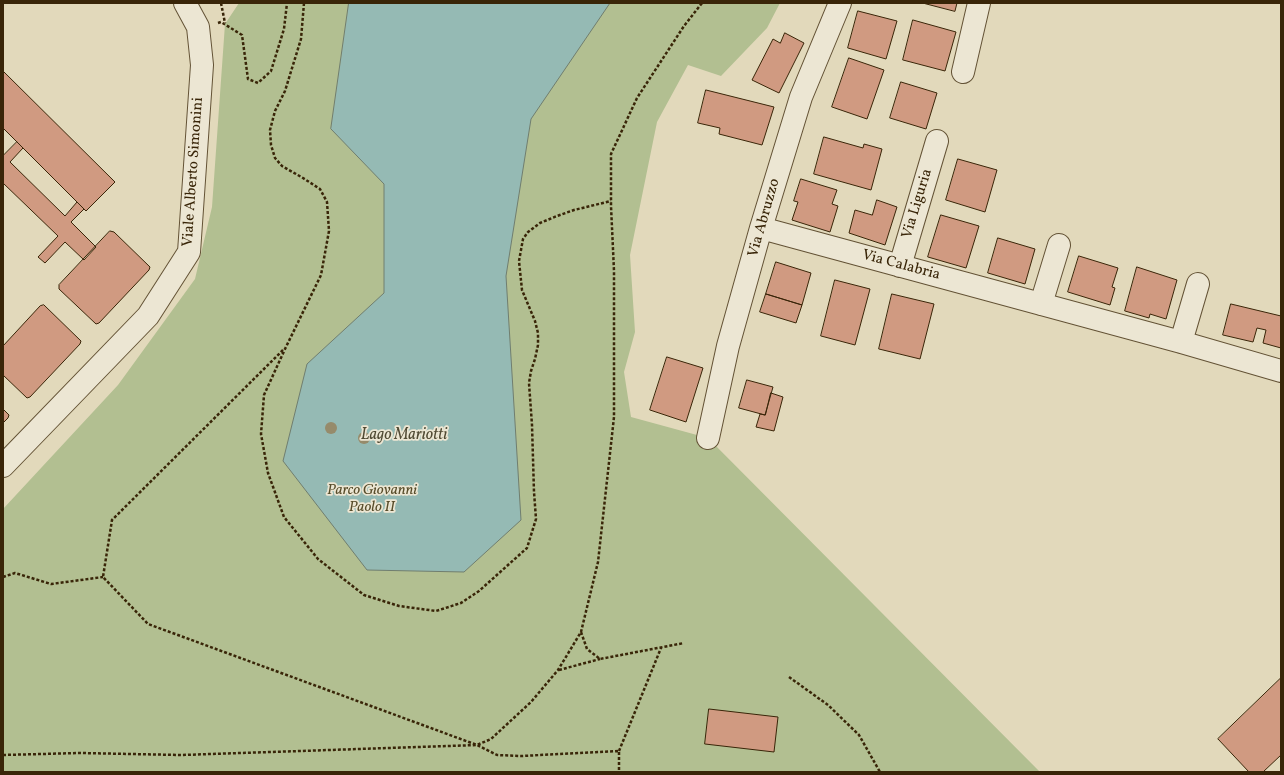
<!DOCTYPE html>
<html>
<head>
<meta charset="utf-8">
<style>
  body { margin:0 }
  #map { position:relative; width:1284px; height:775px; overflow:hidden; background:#e2d9bb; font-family:Vollkorn,serif }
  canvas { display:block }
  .frame { position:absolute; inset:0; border:4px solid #392508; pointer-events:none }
</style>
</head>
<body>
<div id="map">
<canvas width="1284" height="775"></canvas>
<div class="frame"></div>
</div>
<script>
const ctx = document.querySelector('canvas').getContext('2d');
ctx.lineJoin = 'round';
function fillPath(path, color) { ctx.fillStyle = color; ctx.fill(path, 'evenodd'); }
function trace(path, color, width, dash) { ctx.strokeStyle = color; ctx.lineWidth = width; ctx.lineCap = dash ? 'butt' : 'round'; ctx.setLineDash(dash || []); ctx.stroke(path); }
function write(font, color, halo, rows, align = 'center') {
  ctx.font = font + ' Vollkorn,serif'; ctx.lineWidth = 3.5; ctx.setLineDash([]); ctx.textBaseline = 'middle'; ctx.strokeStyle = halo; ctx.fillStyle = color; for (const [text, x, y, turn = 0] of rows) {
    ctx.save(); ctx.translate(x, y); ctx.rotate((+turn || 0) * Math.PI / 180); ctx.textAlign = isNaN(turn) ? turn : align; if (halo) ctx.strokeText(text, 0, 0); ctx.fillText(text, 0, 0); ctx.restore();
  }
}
fillPath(new Path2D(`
  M239 3H780L767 28 721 76 688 65 657 122 630 255 635 332 624 372 631 417 708 438 1040 772H3V509L118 385 195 279 212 207 225 24Z`), '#b2bf91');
const water = new Path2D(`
  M349 3H610L531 119 506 276 521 520 464 572 367 570 283 461 307 364 384 293V184L331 129Z`);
fillPath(water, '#95bab4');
trace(water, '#707e6f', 1);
const building = new Path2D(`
  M923 3H957L955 11Z
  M858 11 897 21 886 59 848 48Z
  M913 20 956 32 945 71 903 60Z
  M785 33 804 43 779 93 752 80 773 39 780 43Z
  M849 58 884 70 867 119 832 107Z
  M3 71 115 182 86 211 3 128Z
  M901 82 937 93 926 129 890 118Z
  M706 90 774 107 762 145 719 134 720 128 698 123Z
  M824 137 863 148 864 144 882 149 871 190 814 174Z
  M17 142 23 148 10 162 65 216 77 202 84 209 71 222 96 247 84 260 65 242 45 263 38 257 58 236 3 183V156Z
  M958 159 997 170 985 212 946 200Z
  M801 179 837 190 832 204 838 206 830 232 792 220 798 202 794 201Z
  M877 200 897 207 885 245 849 233 855 210 872 215Z
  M941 215 979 226 966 268 928 257Z
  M110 231 114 232 150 267 149 270 99 323 96 324 59 289V285Z
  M998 238 1035 249 1025 284 988 273Z
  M1079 256 1118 268 1112 287 1115 288 1110 305 1068 292Z
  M776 262 811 273 802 305 766 294Z
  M1137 267 1177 280 1166 319 1150 314 1149 318 1125 311Z
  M835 280 870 289 855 345 821 336Z
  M766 294 802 305 796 323 760 312Z
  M892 294 934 304 920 359 879 349Z
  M1231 304 1281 316V348L1263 343 1266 330 1257 328 1253 342 1223 335Z
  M44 305 81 341 80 344 30 397 27 398 3 375V346L40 306Z
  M667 357 703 368 686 422 650 410Z
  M747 380 773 387 765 415 739 408Z
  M771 393 783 397 774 431 756 427 760 414 765 415Z
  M3 409 9 415 8 418 3 423Z
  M1281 678V755L1263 772H1249L1218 739Z
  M709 709 778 717 774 752 705 744Z`);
fillPath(building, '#d09a81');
trace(building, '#392508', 1);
const minor = new Path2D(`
  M963 72 979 3
  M761 228 1181 342 1281 371
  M900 266 937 141
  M1041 304 1059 245
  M1181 342 1198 284
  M708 438 728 346 761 228 801 97 840 3
  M3 466 148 316 189 252 202 65 198 27 185 3`);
trace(minor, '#635235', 24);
trace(new Path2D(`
  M221 3 225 23
  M304 3 301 39 285 91 275 111 270 130 271 145 275 158 282 166 303 178 320 189 327 202 329 231 321 275 285 349 264 395 261 434 268 473 284 517 318 559 364 595 399 606 436 611 461 603 479 591 527 548 536 519 534 492 532 425 529 383 531 371 535 359 538 345V333L535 321 522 290 519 261 523 239 528 232 540 223 557 216 574 210 611 201
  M218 23 221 22 242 35 248 79 258 83 271 71 284 29 287 3
  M283 350 112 520 103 577 148 624 477 745 497 755 521 756 619 751V772
  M3 577 15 573 51 584 103 577
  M581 632 587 649 600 659 684 643
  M559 670 600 659
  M789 677 828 705 859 735 880 772
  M619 751 661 648
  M3 755 80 753 182 755 477 745 491 739 531 702 558 670 581 632 598 562 614 417V271L611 206V154L637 98 684 26 702 3`), '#392508', 2.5, [3, 2]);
trace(minor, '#ece6d3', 22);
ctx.fillStyle = '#968b6b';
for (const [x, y] of [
  [331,428],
  [364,438]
]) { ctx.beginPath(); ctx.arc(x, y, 6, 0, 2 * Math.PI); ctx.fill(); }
write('15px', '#392508', '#ece6d3', [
  ["Viale Alberto Simonini",194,172,-86],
  ["Via Liguria",918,204,-73],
  ["Via Abruzzo",765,218,-74],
  ["Via Calabria",901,266,15]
]);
write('italic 15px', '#574c2a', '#ece6d3', [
  ["Parco Giovanni",372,491],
  ["Paolo II",372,508]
]);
write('italic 16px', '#504a33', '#ece6d3', [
  ["Lago Mariotti",404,436]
]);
</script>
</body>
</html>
